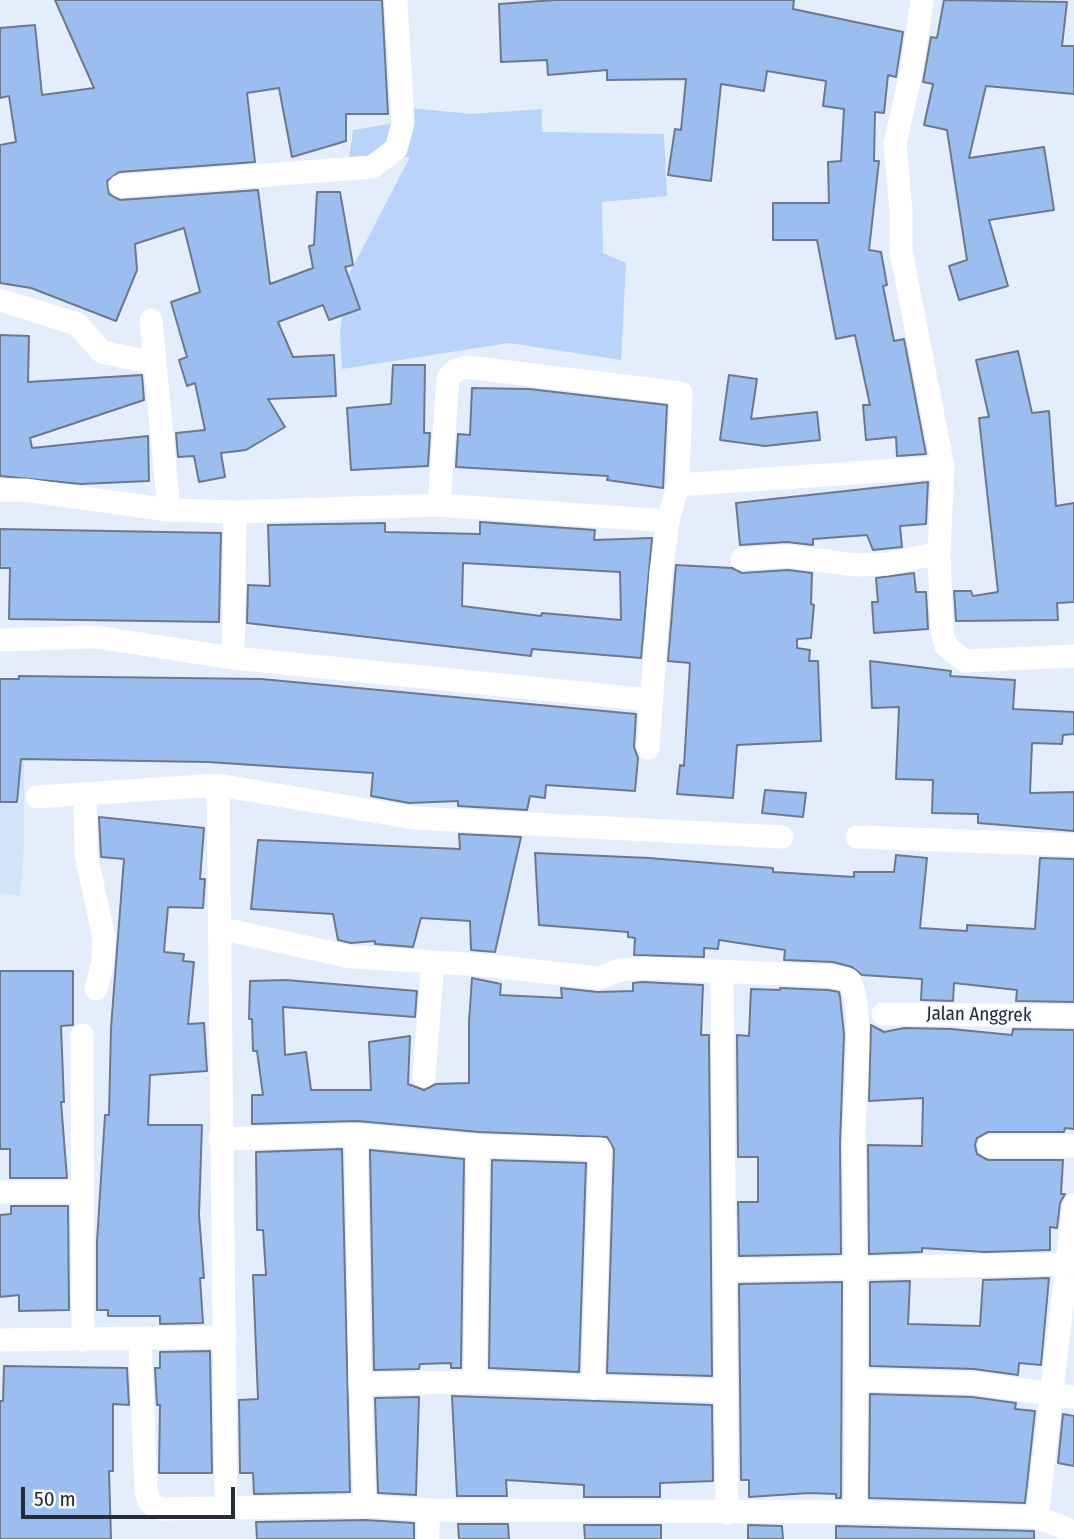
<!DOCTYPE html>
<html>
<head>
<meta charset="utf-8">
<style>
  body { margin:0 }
  #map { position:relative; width:1074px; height:1539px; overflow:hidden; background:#e4edfb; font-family:"Fira Sans Condensed",sans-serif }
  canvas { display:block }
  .scale { position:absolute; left:21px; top:1487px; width:214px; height:32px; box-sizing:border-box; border:4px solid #262c35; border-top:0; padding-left:9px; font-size:21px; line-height:24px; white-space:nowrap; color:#262c35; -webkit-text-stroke:5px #f7faff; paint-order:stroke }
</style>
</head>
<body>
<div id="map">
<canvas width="1074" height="1539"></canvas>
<div class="scale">50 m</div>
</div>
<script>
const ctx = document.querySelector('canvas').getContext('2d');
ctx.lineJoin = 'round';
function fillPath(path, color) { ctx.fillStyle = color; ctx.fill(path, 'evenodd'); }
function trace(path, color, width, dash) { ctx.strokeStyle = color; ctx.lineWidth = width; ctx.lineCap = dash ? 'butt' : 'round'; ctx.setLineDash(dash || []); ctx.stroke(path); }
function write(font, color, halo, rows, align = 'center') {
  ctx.font = font + ' "Fira Sans Condensed",sans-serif'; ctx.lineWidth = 5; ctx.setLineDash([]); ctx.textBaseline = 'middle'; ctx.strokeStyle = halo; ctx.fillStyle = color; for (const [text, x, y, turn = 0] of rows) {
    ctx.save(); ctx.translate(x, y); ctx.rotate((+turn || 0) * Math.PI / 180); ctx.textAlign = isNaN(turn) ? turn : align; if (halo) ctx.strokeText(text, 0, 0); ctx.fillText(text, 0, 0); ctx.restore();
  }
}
fillPath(new Path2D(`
  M0 723 24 727V846L20 896 0 893Z`), '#d3e3fa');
fillPath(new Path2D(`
  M411 108 470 114 542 109V132L664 134 667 196 602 202 603 253 626 263 621 360 509 343 342 369 340 334 347 278 410 157 349 160 353 130 401 122Z`), '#b9d3fa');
const building = new Path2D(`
  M55 0H382L388 114H346V141L292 157 279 88 247 93 255 162 119 172 107 181 109 194 120 200 258 190 270 284 313 268 309 246 314 245 317 192H340L353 265 345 267 360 309 329 320 323 305 278 322 293 357 334 355 336 396 268 399 285 427 246 450 221 453 225 477 199 482 194 456 178 457 176 433 205 430 195 383 187 386 179 360 187 357 171 302 200 292 184 228 135 244 137 270 116 321 31 288 0 283V145L16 142 9 96 0 98V28L35 25 42 95 94 88Z
  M555 0H794L793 9 903 32 896 77 888 75 884 113 875 112 874 161H879L869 250 881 252 887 285 883 286 894 341 904 339 926 454 897 456 896 437 866 440 863 405H870L855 335 836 339 817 240H773V203H829L828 162 841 161 844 109 823 106 826 81 767 71 764 91 721 84 711 181 668 175 675 129 681 130 686 79 607 80V70L548 75 547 60 501 62 499 4Z
  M944 0 1067 2 1062 46H1074V94L986 86 969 158 1044 147 1054 210 989 220 1008 286 959 300 949 266 967 260 947 130 924 125 933 84 923 82 931 37 937 38Z
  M0 335 29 336 28 382 142 375 144 400 30 438 32 448 148 436 149 481 81 484 0 476Z
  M1018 351 1032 413 1049 411 1056 506 1074 503V602L1057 603 1058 620 956 621 954 591H971L973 596 998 592 979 418 989 417 976 360Z
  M393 365H425L424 433H430L428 466 351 470 347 408 391 404Z
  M729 375 757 379 751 419 817 412 820 440 765 446 720 440Z
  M472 388 529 389 667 405 663 488 607 480 608 476 456 467 458 434 470 435Z
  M928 482 926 524 900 526 902 547 873 550 867 535 813 539V545L787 542 740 545 736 503Z
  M480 522 595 530 594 540 652 538 641 658 532 649 531 656 247 623 248 585 270 586 268 525 385 523V532L480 534ZM463 563 620 572 621 620 542 613 541 616 462 606Z
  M0 529 221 533 219 622 9 619 10 568H0Z
  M676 565 732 568 742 573 788 570 812 573 811 604 814 605 811 638 797 639V648L810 650 809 661H818L821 741 737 745 733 798 677 794 680 765 684 766 690 663 668 661Z
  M914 573 916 592H926L928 629 874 633 872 602H878L876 578Z
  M870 661 951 671 950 676 1015 680 1013 709 1074 712V734L1063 735 1062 744 1032 743 1030 793 1074 792V831L978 823V814L932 813 933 780 896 779 899 707 872 708Z
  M19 676 261 679 636 714 634 747 638 758 635 791 546 785 545 798 530 796 527 810 458 806V801L409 803 371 796 373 773 208 762 21 759 17 802H0V679H19Z
  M765 790 806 793 803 817 762 813Z
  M99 817 204 828 200 879H205L203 908 168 907 164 952 184 954 183 961 194 962 188 1024 204 1023 207 1071 150 1075 148 1125H202L199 1215 204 1278H200L203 1323 160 1324V1316H108V1310H97V1242L105 1115H109L111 1028 124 859 101 857Z
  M459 834 521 837 495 952 471 950 470 921 421 918 413 947 375 944V941L351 943 338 940 333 914 251 909 258 840 460 849Z
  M535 853 649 858 773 868V872L854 877V872H894L896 855 927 858 920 928 967 931V925L1035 929 1040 858 1074 859V1002L1016 1001 1017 990 954 983 953 1001 921 1000 922 979 862 975 852 967 833 962 784 960 785 950 719 940 718 949 704 948V957L634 955 635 938 628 937V932L539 925Z
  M0 971H73V1025L61 1026 64 1102H61L67 1178H10V1149H0Z
  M472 978 501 984 500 995 562 998 561 988 597 992 633 991V983L643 982 703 985 701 1035H709L712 1376 607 1373 614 1149 607 1137 479 1132 357 1121 252 1124V1095H263L257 1051H253L252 1019H249L250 981 286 980 417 991 415 1017 283 1007 285 1055 306 1052 311 1090H371L369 1042 410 1036 408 1084 424 1090 436 1084 469 1083V1022Z
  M780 988 828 990 839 992 840 997 844 1034 840 1143 841 1254 739 1256 738 1202H758V1157H738L737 1035 749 1036 751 989 780 990Z
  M871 1025 884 1032 904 1028 951 1029 1012 1035 1013 1029 1074 1030V1129L1065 1128 1064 1132H988L977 1138 975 1145 977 1154 988 1160H1063L1061 1194H1065L1060 1203 1057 1228 1050 1227V1250L985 1252 922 1248V1252L869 1254 868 1145 922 1146 923 1098 869 1101Z
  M342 1149 350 1492 254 1494 253 1473H240L239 1400 258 1399 253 1275H266L263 1230H257L256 1152Z
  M370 1150 464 1159 461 1368H451V1363L420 1364 419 1369 374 1370Z
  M492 1160 586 1163 579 1372 489 1368Z
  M11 1206H68L69 1310 19 1311V1295L0 1297V1215L11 1214Z
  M1049 1278 1041 1365 1019 1363 1018 1375 974 1369 870 1366V1282L910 1281 908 1324 980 1326 983 1280Z
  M842 1282 841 1498H836V1494L809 1493 749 1497V1480H741L739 1284Z
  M210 1351 212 1473H159L160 1405H157L155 1368H160V1352Z
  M4 1366 127 1368 129 1405 113 1404V1471H109L111 1539H0V1401H3Z
  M870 1394 972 1397 1016 1403 1015 1409 1035 1411 1025 1503 869 1498Z
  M452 1396 712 1405 713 1481 660 1483V1497H584V1485L506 1480 507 1496H457Z
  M419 1397 416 1495 378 1493 375 1398Z
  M1063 1414 1074 1416V1466L1058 1463Z
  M365 1520 414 1523V1539H257L256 1522Z
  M458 1524H508L509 1539H459Z
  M584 1525H661V1539H585Z
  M748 1525 782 1526 783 1539H748Z
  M836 1526 1034 1531V1539H836Z`);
fillPath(building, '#9bbdf0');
trace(building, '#6c798d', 2);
trace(new Path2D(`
  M922 0 912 69 895 143 901 211V251L943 467 939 553 942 632 946 646 965 661 1074 656
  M120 186 372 167 396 149 403 123 396 0
  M0 300 77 324 102 352 154 363
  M151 320 169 510
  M678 485 943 467
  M0 490H25L169 510 235 512 439 505 668 521
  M439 505 448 378 456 370 467 367 681 393 678 485 668 521 661 571 648 748
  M742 559 788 556 855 565 887 564 939 553
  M0 640 96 637 233 658 235 512
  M233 658 651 700
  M218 785 226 1509
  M85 793 86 855 104 938 103 961 96 989
  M37 797 218 785 415 818 782 837
  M857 837 1074 845
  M219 928 351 957 483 965 598 978 620 970 643 968 830 976 849 980C866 1006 853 1107 854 1143 855 1266 858 1389 855 1512
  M722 972 727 1513
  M883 1014 1074 1016
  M82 1035 83 1340
  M424 1076 433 962
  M356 1135 360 1384 365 1506
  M220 1139 356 1135 478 1146 600 1149 593 1388
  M989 1146H1074
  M0 1192H81
  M1074 1205 1037 1517 1074 1532
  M726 1270 1074 1264
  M140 1339 146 1492 150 1503 160 1509 365 1506 428 1510 855 1512 1037 1517
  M0 1340 225 1337
  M858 1380 973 1383 1074 1397
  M475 1382 478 1146
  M360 1384 475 1382 726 1391
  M428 1539V1510`), '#fff', 23);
write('19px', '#262c35', '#f7faff', [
  ["Jalan Anggrek",979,1015,1]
]);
</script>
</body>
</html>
